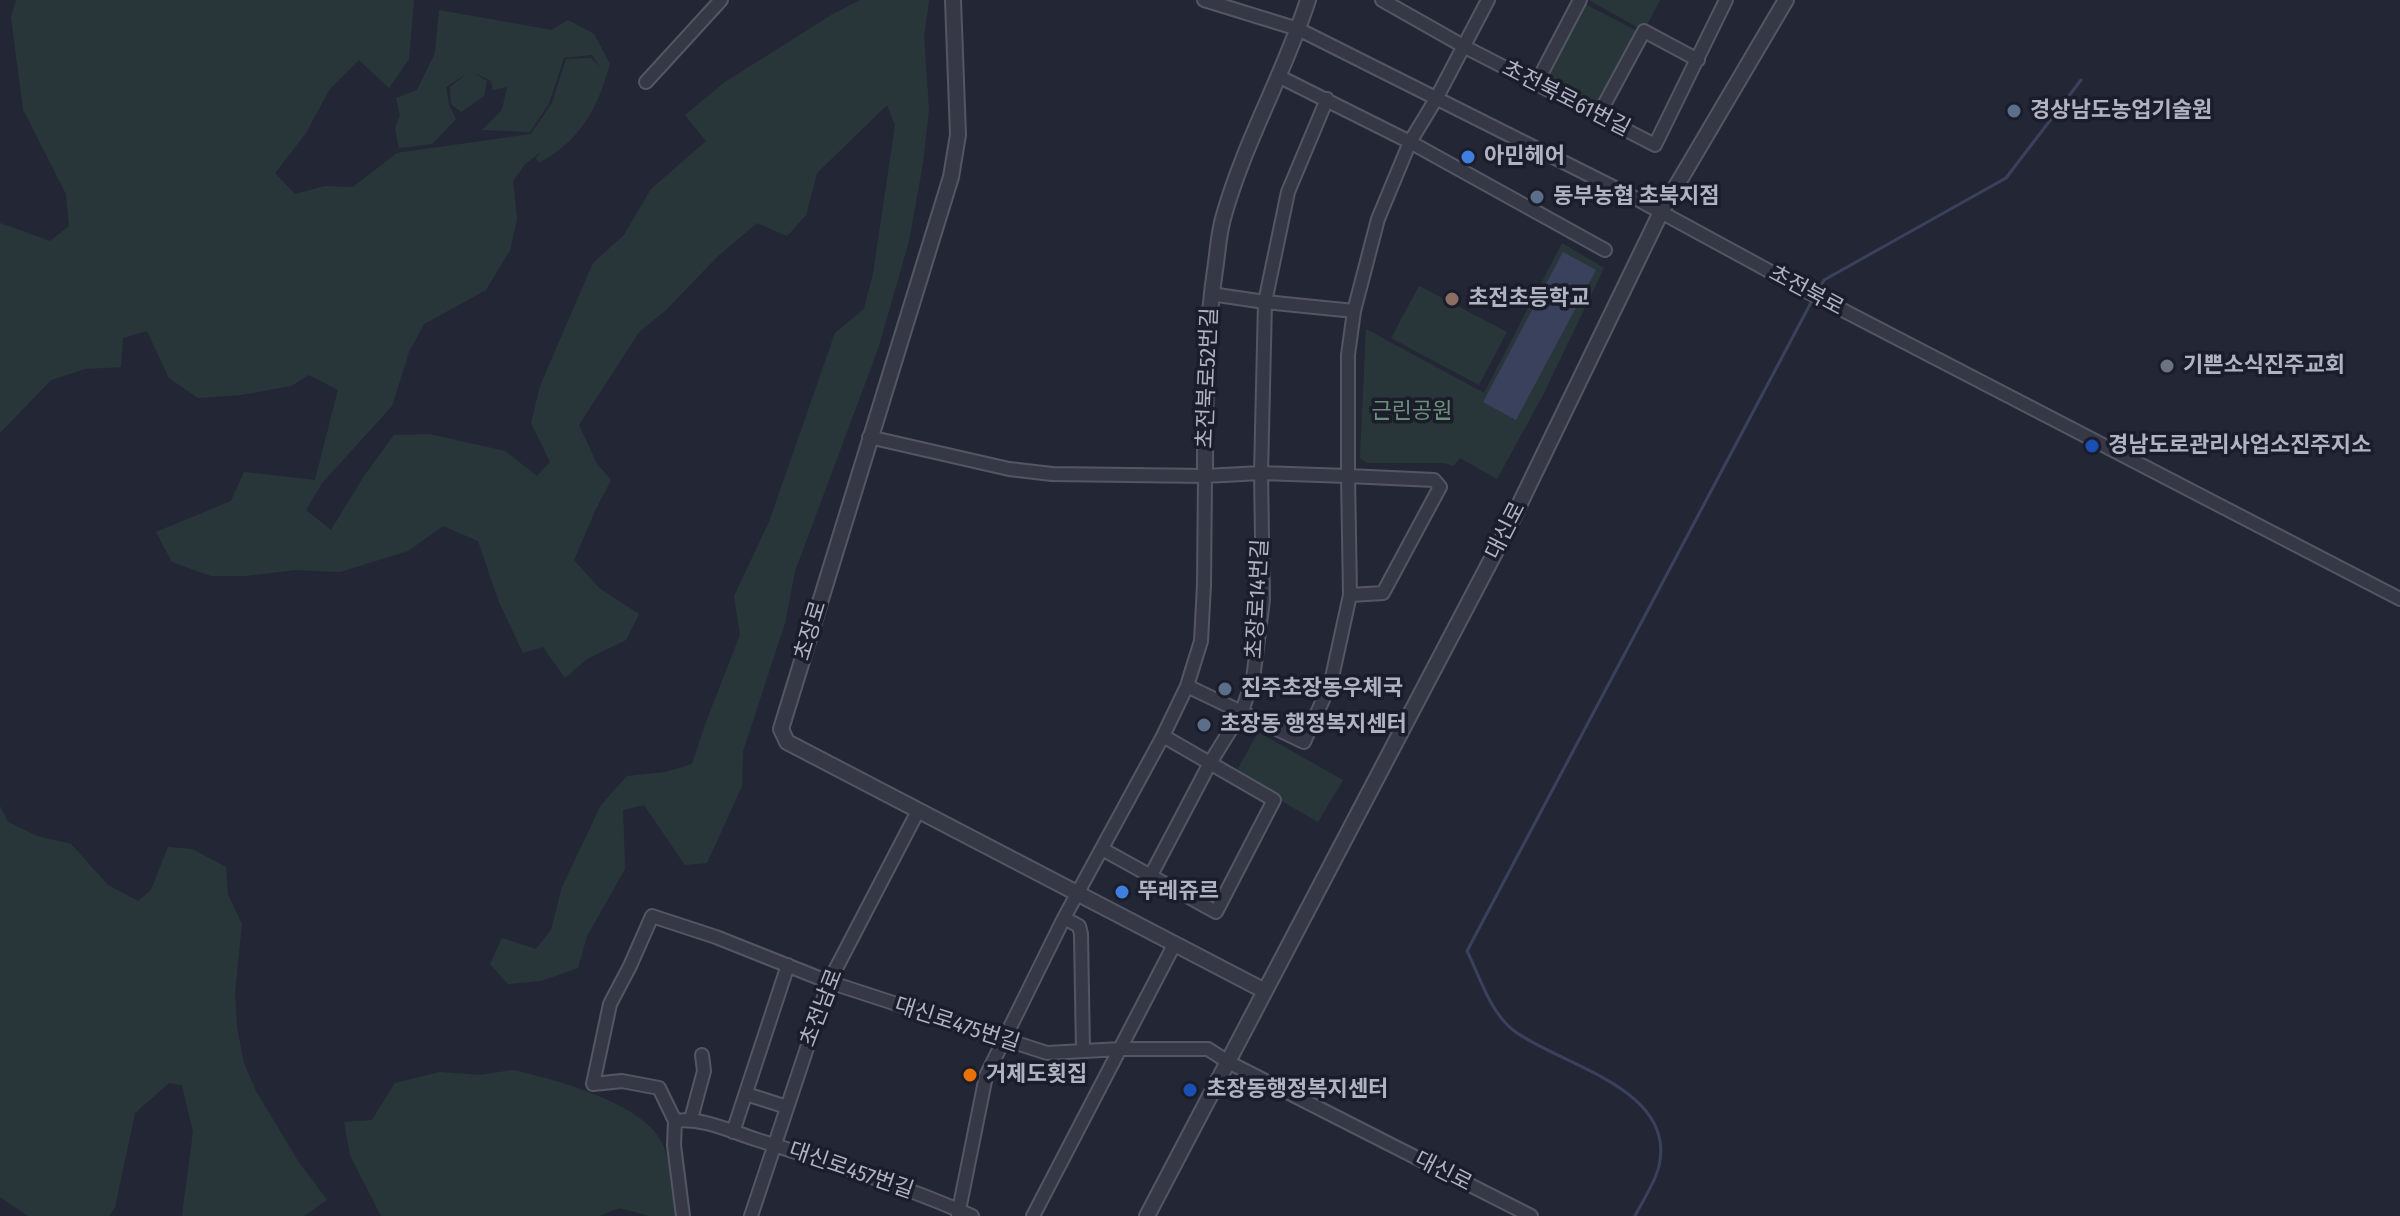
<!DOCTYPE html>
<html>
<head>
<meta charset="utf-8">
<style>
  body { margin:0 }
  canvas { display:block; background:#232735 }
</style>
</head>
<body>
<canvas width="2400" height="1216"></canvas>
<script>
const ctx = document.querySelector('canvas').getContext('2d');
ctx.lineJoin = 'round';
function fillPath(path, color) { ctx.fillStyle = color; ctx.fill(path, 'evenodd'); }
function trace(path, color, width, dash) { ctx.strokeStyle = color; ctx.lineWidth = width; ctx.lineCap = dash ? 'butt' : 'round'; ctx.setLineDash(dash || []); ctx.stroke(path); }
function write(font, color, halo, rows, align = 'center') {
  ctx.font = font + ' "Fira Sans Condensed","Noto Sans KR",sans-serif'; ctx.lineWidth = 7; ctx.setLineDash([]); ctx.textBaseline = 'middle'; ctx.strokeStyle = halo; ctx.fillStyle = color; for (const [text, x, y, turn = 0] of rows) {
    ctx.save(); ctx.translate(x, y); ctx.rotate((+turn || 0) * Math.PI / 180); ctx.textAlign = isNaN(turn) ? turn : align; if (halo) ctx.strokeText(text, 0, 0); ctx.fillText(text, 0, 0); ctx.restore();
  }
}
fillPath(new Path2D(`
  M16 0H414L409 59 389 88 359 60 329 90 306 133 275 173 295 194 325 186 353 187 397 153 531 134 552 103 566 59 591 58 600 67 592 55 564 58 549 103 530 132 482 130 502 110 507 87 493 90 491 81 470 71 487 81 484 96 461 112 451 104 450 87 467 73 446 87 449 105 456 119 432 144 399 148 395 128 400 115 396 98 417 90 435 53 439 10 552 30 568 20 594 34 610 64C597 109 581 140 539 163L536 158 541 152 525 164 513 181 517 219 510 250 486 290 424 324 409 352 392 406 322 483 306 510 331 530 364 476 394 435 429 434 505 451 537 476 550 462 531 423 540 386 593 263 624 235 651 189 706 141 685 115 725 82 833 14 860 0H929L924 37 929 109 923 163 909 241 878 349 795 571 785 623 743 751 742 786 707 863 685 865 644 805 623 810 625 869 587 936 578 968 541 981 508 984 490 964 502 938 536 949 551 930 562 887 601 805 627 776 666 772 692 764 706 722 740 635 734 596 769 522 835 333 864 309 873 274 895 125 887 105 817 173 806 215 787 236 757 223 718 256 666 310 639 332 579 425 597 464 611 480 595 511 574 560 599 588 639 614 626 640 587 659 565 678 543 647 523 653 499 602 478 541 443 526 408 551 340 572 296 570 245 576H211L172 562 156 532 231 501 244 472 315 480 338 390 309 375 291 386 241 395 198 398 169 378 147 331 123 338 121 367 85 369 51 380 0 433V223L50 241 69 226 66 194 23 109 11 17Z
  M1589 0H1660L1644 31Z
  M1583 3 1637 31 1595 109 1542 82Z
  M1562 243 1604 268 1543 395 1497 479 1460 458 1453 466 1444 463H1367L1360 458 1366 329 1484 393Z
  M1419 286 1507 332 1479 385 1391 338Z
  M1258 732 1343 780 1318 822 1235 774Z
  M0 806 8 822 37 836 71 844 108 885 138 901 151 890 168 847 192 849 226 867 228 895 242 924 235 993 237 1028 244 1063 256 1091 298 1161 327 1200 304 1216H182L193 1132 182 1085 169 1083 135 1113 115 1207 109 1216H28L0 1197Z
  M513 1070C553 1079 644 1103 662 1143 672 1164 674 1193 679 1216H650L619 1208 599 1216H381L350 1155 344 1122 372 1120 395 1083 440 1072 480 1075Z`), '#28363a');
fillPath(new Path2D(`
  M1563 252 1596 270 1516 420 1483 402Z`), '#3a415c');
trace(new Path2D(`
  M1818 291 1824 280 2006 178 2081 80
  M1635 1216C1643 1200 1655 1183 1659 1166 1677 1087 1558 1065 1513 1030 1490 1012 1480 977 1467 951L1814 297`), '#3a415c', 3);
const minor = new Path2D(`
  M1204 0 1298 29 1635 198 1804 290 2400 599
  M1382 0 1465 47 1655 145 1726 0
  M1278 76 1410 142 1605 250
  M646 82 721 0
  M1536 84 1580 0
  M1327 99 1288 192 1265 302 1354 311
  M1598 116 1644 31 1698 60
  M869 437 1009 469 1052 474 1205 476 1261 473 1265 302 1211 294
  M1348 476 1434 480 1440 487 1383 593 1350 595Z
  M1187 686 1304 742 1331 682 1350 595
  M1102 849 1216 912 1274 800 1163 736
  M1150 877 1210 763 1242 711 1253 679 1263 600 1261 473 1348 476V355L1354 311 1378 219 1410 142 1436 99 1488 0
  M1064 918 1079 926 1081 934 1083 1051
  M746 1094 787 1107
  M691 1119 704 1071 702 1055
  M675 1121 674 1145 683 1216
  M733 1132 788 965
  M958 1215 986 1076 1064 918 1163 736 1187 686 1201 641 1204 585 1205 476
  M751 1216 829 982 918 811
  M972 1216C903 1185 830 1163 758 1140 732 1132 703 1117 675 1121L659 1088 622 1081 593 1084 610 1004 630 966 652 916 716 937 829 982 1047 1053 1121 1049H1208L1228 1062 1531 1216
  M1033 1216 1174 945`);
const tertiary = new Path2D(`
  M953 0 958 135 951 177 781 729 787 742 1263 990
  M1205 476C1205 405 1205 334 1216 263 1218 248 1219 231 1224 215 1245 141 1284 74 1308 0
  M1147 1216 1510 524 1661 212 1786 0`);
trace(minor, '#535663', 16);
trace(tertiary, '#535663', 18);
trace(minor, '#363945', 12);
trace(tertiary, '#363945', 14);
for (const [x, y, r, color] of [
  [2014,111,8,"#5c6f8a"],
  [1468,157,8,"#3f7fe0"],
  [1537,197,8,"#5c6f8a"],
  [1452,299,8,"#8d6e63"],
  [2167,366,8,"#6b7280"],
  [2092,446,8,"#1a4fb4"],
  [1225,689,8,"#5c6f8a"],
  [1204,725,8,"#5c6f8a"],
  [1122,892,8,"#3f7fe0"],
  [970,1075,8,"#e8710a"],
  [1190,1090,8,"#1a4fb4"]
]) { const dot = new Path2D(); dot.arc(x, y, r, 0, 2 * Math.PI); ctx.fillStyle = color; ctx.fill(dot); trace(dot, '#1b1e2a', 3); }
write('22px', '#b0b3c2', '#1b1e2a', [
  ["초전북로61번길",1566,99,27],
  ["초전북로",1806,291,28],
  ["초전북로52번길",1208,378,-88],
  ["대신로",1506,531,-63],
  ["초장로14번길",1258,599,-87],
  ["초장로",811,631,-73],
  ["초전남로",822,1008,-69],
  ["대신로475번길",957,1025,18],
  ["대신로457번길",851,1171,19],
  ["대신로",1443,1172,27]
]);
write('bold 22px', '#b0b3c2', '#1b1e2a', [
  ["경상남도농업기술원",2030,111],
  ["아민헤어",1484,157],
  ["동부농협 초북지점",1553,197],
  ["초전초등학교",1468,299],
  ["기쁜소식진주교회",2183,366],
  ["경남도로관리사업소진주지소",2108,446],
  ["진주초장동우체국",1241,689],
  ["초장동 행정복지센터",1220,725],
  ["뚜레쥬르",1138,892],
  ["거제도횟집",986,1075],
  ["초장동행정복지센터",1206,1090]
], 'left');
write('22px', '#6b8f7b', '#1b1e2a', [
  ["근린공원",1412,412]
]);
</script>
</body>
</html>
